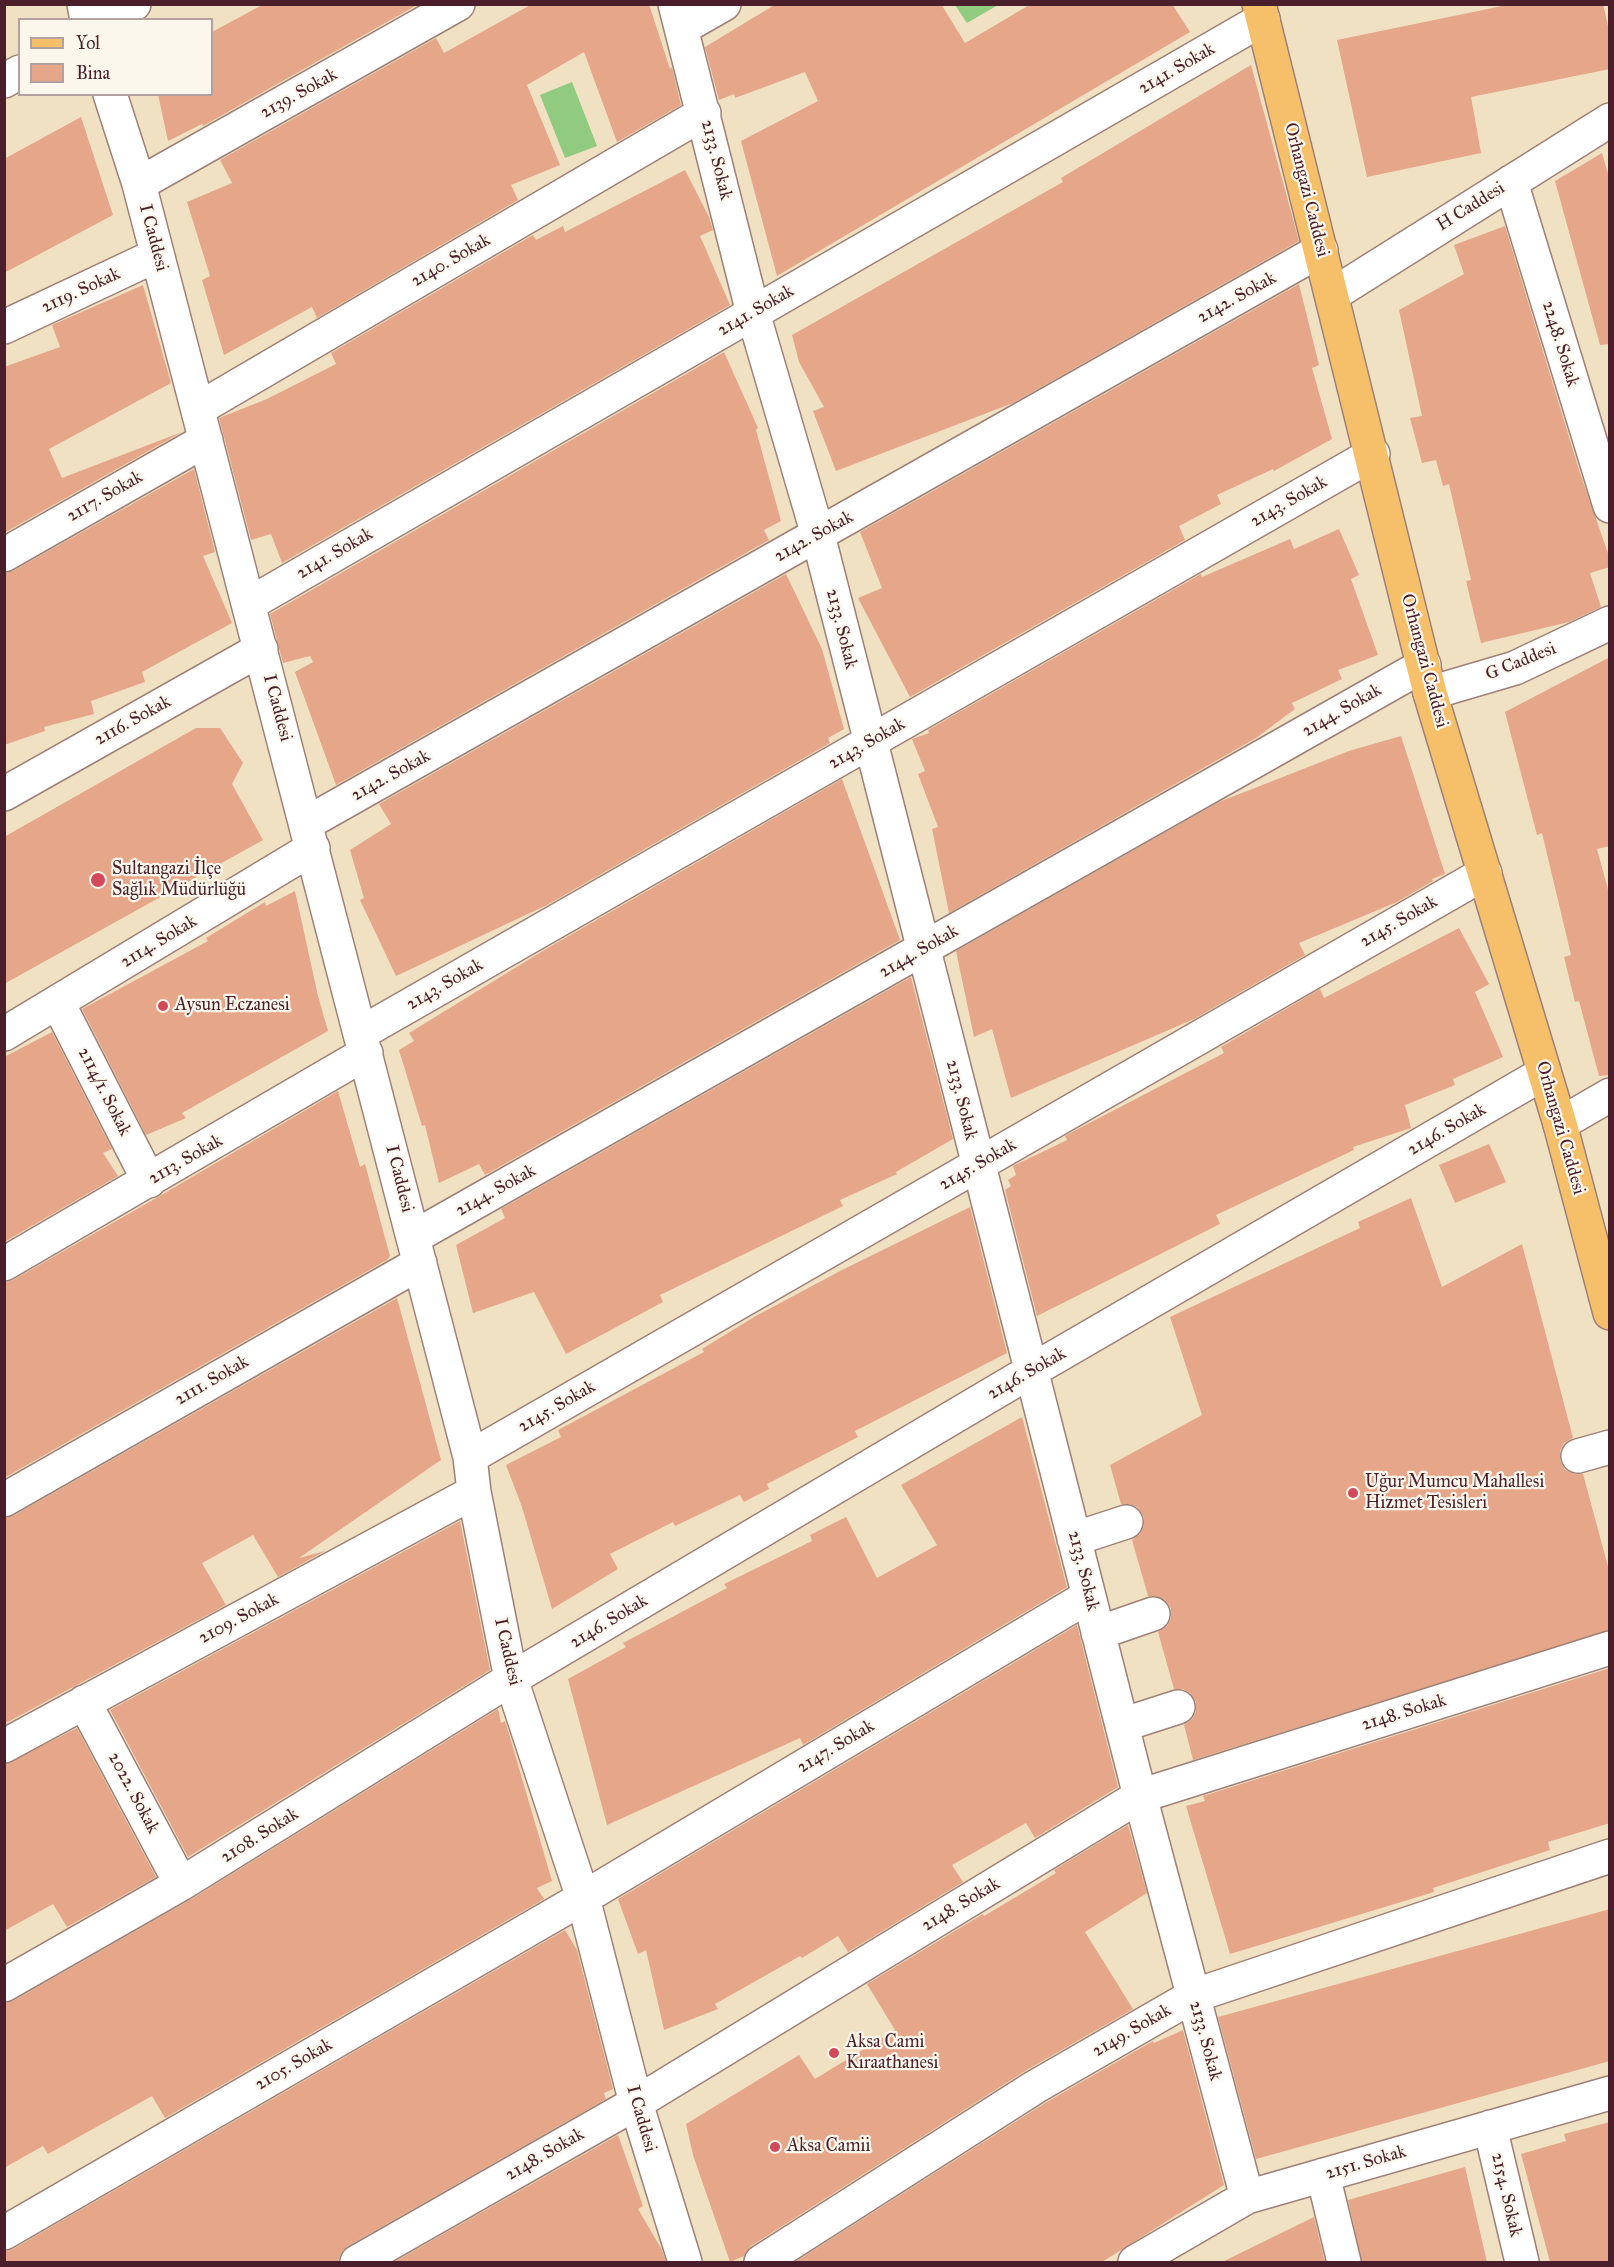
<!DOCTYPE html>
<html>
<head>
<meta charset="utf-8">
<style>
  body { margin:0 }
  #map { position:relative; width:1614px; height:2267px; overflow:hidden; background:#f0e1c3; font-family:"IM FELL Great Primer",serif }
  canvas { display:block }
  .frame { position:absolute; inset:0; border:6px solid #4a1f2b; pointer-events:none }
  .legend { position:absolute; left:18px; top:18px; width:195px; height:78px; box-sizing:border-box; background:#fbf7ec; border:2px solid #b4a19f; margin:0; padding:8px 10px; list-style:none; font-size:18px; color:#4a1f2b }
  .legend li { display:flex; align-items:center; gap:12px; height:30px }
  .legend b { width:30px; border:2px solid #b4a19f }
</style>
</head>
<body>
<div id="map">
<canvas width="1614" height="2267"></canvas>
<div class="frame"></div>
<ul class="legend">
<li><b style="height:8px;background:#f6c06b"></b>Yol</li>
<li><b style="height:16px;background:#e6a689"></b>Bina</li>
</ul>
</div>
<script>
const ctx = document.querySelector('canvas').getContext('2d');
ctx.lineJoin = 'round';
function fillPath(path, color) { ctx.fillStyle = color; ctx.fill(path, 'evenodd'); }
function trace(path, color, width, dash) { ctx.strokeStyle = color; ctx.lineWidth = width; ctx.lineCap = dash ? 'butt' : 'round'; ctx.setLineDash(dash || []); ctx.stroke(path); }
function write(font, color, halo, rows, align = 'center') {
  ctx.font = font + ' "IM FELL Great Primer",serif'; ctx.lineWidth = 4.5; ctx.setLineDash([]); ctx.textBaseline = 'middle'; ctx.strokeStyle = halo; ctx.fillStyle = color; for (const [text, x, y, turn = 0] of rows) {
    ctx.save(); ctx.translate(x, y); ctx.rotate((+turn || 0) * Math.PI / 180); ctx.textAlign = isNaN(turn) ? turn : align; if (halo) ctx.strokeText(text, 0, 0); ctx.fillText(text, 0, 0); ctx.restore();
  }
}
fillPath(new Path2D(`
  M955 5H998L967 23Z
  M572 82 597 146 565 158 540 95Z`), '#90cb80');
fillPath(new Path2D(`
  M264 4 417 5 203 126 202 124 168 141 158 94H212V32Z
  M532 4H649L670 69 672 67 681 105 617 142 584 52 527 85 560 165 511 185 518 200 317 318 312 307 224 355 202 280 210 276 187 202 232 183 220 160 436 38 444 53Z
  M776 4H941L965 43 1031 4H1172L1190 32 777 276 741 141 818 101 805 72 735 98 734 94 719 100 705 47Z
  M1512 4H1603L1610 35V69L1471 97 1481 153 1367 177 1337 40Z
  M1251 65 1299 241 1013 403 836 471 813 411 824 407 799 362 792 335 1063 182 1061 178Z
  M81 117 113 215 4 273V159Z
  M1602 153 1610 181V344L1600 345 1555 181Z
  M685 170 709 217 713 230 700 236 730 305 282 563 271 534 251 540 219 418 267 399 336 364 331 353 533 235 536 240 563 226 565 232Z
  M1505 226 1579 470 1610 559V567L1590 573 1601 607 1569 622 1481 643 1466 581 1471 580 1449 484 1443 486 1436 460 1422 463 1410 418 1422 416 1399 310 1464 274 1454 245Z
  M1299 284 1319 365 1312 368 1332 439 1274 471 1273 469 1217 495 1221 504 1179 526 1185 540 910 697 858 598 882 588 860 532Z
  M143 285 171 383 49 449 62 478 182 432 4 533V367L60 347 52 325Z
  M724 352 758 428 756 430 781 521 764 530 769 540 336 785 295 672 313 662 310 656 283 663 270 614Z
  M194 469 215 552 203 556 232 623 142 672 145 682 91 701 94 714 44 727 45 731 4 745V574L13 571Z
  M1339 529 1359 575 1351 579 1378 655 1338 670 1342 679 1292 703 1295 709 1256 738 949 913 932 829 938 827 918 774 925 771 912 739 929 733 928 730 1201 574 1202 577 1290 539 1294 549Z
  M786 574 822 649 844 729 828 738 830 743 547 905 396 976 360 900 364 898 350 850 391 824 379 804Z
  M1610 657V846L1597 849 1610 897V1075L1599 1076 1579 1001 1575 1002 1564 957 1571 955 1542 833 1537 835 1505 712Z
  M196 728H220L243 763 232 784 263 840 4 984V837Z
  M1401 736 1445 874 1432 879 1433 881 1397 902 1299 943 1305 955 1194 1019 1011 1098 992 1029 974 1037 956 951 1219 802 1349 751Z
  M842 779 900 940 485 1175 479 1164 439 1183 425 1125 422 1126 399 1050 414 1041 409 1033 546 949Z
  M295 891 318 996 328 1031 182 1113 186 1118 146 1135 82 1009 208 941 206 938 265 902 266 906Z
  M1459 928 1489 984 1475 992 1503 1057 1453 1079 1455 1085 1405 1105 1411 1128 1353 1147 1354 1150 1216 1215 1220 1224 1037 1316 1005 1190 1011 1186 1008 1180 1016 1175 1013 1166 1067 1140 1065 1136 1074 1131 1224 1053 1221 1047 1320 989 1324 998Z
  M911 977 953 1139 896 1172 897 1174 840 1200 843 1206 660 1295 663 1302 566 1354 534 1292 473 1313 456 1245 505 1218 501 1209Z
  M52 1032 112 1149 103 1153 118 1176 4 1242V1057Z
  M338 1091 360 1167 365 1164 390 1256 387 1260 4 1478V1283L13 1280 158 1197Z
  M1489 1144 1506 1182 1455 1203 1439 1165Z
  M1411 1198 1442 1287 1522 1244 1573 1438 1564 1443 1560 1451V1460L1565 1470 1574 1474H1583L1610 1574V1630L1193 1760 1184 1725 1192 1719 1196 1712V1702L1190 1693 1183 1689H1174L1158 1632 1167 1626 1171 1618V1608L1165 1600 1156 1596H1148L1132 1540 1140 1534 1144 1526V1517L1138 1508 1130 1504H1121L1110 1465 1202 1415 1170 1317 1360 1228 1358 1222Z
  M970 1207 1007 1353 855 1431 858 1437 767 1484 769 1489 744 1502 740 1495 675 1526 673 1522 610 1554 618 1569 552 1609 522 1507 506 1465 561 1437 558 1430 704 1352 702 1349 754 1317 840 1271Z
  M397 1298 441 1460 299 1558 325 1551 278 1577 253 1535 202 1563 226 1605 4 1724V1519L13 1516Z
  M1022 1417 1067 1587 803 1745 800 1738 607 1825 568 1679 626 1647 623 1643 727 1588 724 1584 812 1541 810 1535 846 1517 877 1578 937 1545 901 1485Z
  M460 1521 490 1670 188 1857 110 1710Z
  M1077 1625 1118 1787 1035 1838 1026 1823 952 1865 963 1882 848 1952 838 1936 802 1958 800 1956 715 2004 718 2009 664 2030 646 1950 638 1954 618 1899Z
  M1610 1668V1823L1548 1842 1550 1850 1433 1888 1434 1892 1230 1954 1186 1806 1205 1801 1203 1796Z
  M498 1709 501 1723 505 1721 507 1727 552 1881 537 1888 544 1899 165 2118 152 2096 48 2154 43 2146 4 2168V2004L13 2001 190 1900Z
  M77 1728 156 1877 67 1927 53 1904 4 1931V1765Z
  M1128 1825 1147 1893 1085 1932 1133 2009 1025 2071 751 2246 744 2256 730 2262 693 2155 686 2124 799 2055 815 2079 895 2030 867 1984 983 1914 984 1916 1056 1873 1054 1870Z
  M1610 1909V2061L1256 2159 1218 2017Z
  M565 1930 577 1950 613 2089 604 2093 606 2099 348 2246 341 2253 338 2262H4V2252L13 2249Z
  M1183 2030 1224 2185 1102 2262H795L1045 2103 1153 2041 1154 2043Z
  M1610 2122V2262H1550L1521 2154 1566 2141 1564 2134Z
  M618 2135 643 2206 638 2209 662 2250 666 2262H394Z
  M1465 2167 1487 2262H1362L1348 2200Z
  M1314 2217 1325 2262H1222Z`), '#e6a689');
const minor = new Path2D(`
  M84 4 87 20
  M675 4 753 313 818 535 1140 1796 1247 2197
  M108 20 134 4
  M682 28 724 4
  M4 81 20 72
  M110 94 139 184 470 1457 474 1492 511 1679 583 1898 636 2103 685 2262
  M1511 182 1610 506
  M139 184 458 4
  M1332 295 1610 120
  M4 327 157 255
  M198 409 704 113
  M4 555 206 440
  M249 604 1263 19
  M1430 693 1515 668 1610 623
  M4 794 261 649
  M307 823 1321 250
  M58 1003 149 1181
  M361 1033 1373 454
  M4 1034 313 848
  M1560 1124 1610 1095
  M414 1237 1424 665
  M4 1264 366 1053
  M1578 1456 1610 1447
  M470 1457 1485 873
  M4 1500 420 1263
  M1074 1539 1126 1522
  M1098 1633 1153 1614
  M84 1702 181 1884
  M1122 1725 1178 1707
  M4 1746 474 1492
  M4 1985 181 1884 511 1679 1031 1371 1544 1073
  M1490 2127 1522 2262
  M1323 2175 1344 2262
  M4 2233 583 1898 1089 1596
  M357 2262 636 2103 1140 1796 1610 1648
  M761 2262 1035 2087 1193 1996 1610 1856
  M1135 2262 1247 2197 1610 2093`);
const major = new Path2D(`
  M1259 4 1430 693 1560 1124 1610 1313`);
trace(minor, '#9d8077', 36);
trace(major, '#9d8077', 36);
trace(minor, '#fff', 33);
trace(major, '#f6c06b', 33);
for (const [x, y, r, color] of [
  [98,880,8,"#d1495b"],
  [163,1006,6,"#d1495b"],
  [1353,1493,6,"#d1495b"],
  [834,2053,6,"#d1495b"],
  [775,2147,6,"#d1495b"]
]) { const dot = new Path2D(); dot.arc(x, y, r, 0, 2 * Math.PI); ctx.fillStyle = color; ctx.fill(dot); trace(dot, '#fbf7ec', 2); }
write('18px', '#4a1f2b', '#fbf7ec', [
  ["2141. Sokak",1177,69,-30],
  ["2139. Sokak",299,94,-29],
  ["2133. Sokak",716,160,76],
  ["Orhangazi Caddesi",1306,190,76],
  ["H Caddesi",1471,207,-32],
  ["I Caddesi",153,238,75],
  ["2140. Sokak",451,261,-30],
  ["2119. Sokak",81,291,-25],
  ["2142. Sokak",1237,298,-29],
  ["2141. Sokak",756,311,-30],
  ["2248. Sokak",1560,344,73],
  ["2117. Sokak",105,497,-30],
  ["2143. Sokak",1289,502,-30],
  ["2142. Sokak",814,537,-29],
  ["2141. Sokak",335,554,-30],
  ["2133. Sokak",841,629,76],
  ["Orhangazi Caddesi",1424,661,75],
  ["G Caddesi",1521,662,-22],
  ["I Caddesi",277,708,75],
  ["2144. Sokak",1342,711,-30],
  ["2116. Sokak",133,721,-29],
  ["2143. Sokak",867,744,-30],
  ["2142. Sokak",391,776,-29],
  ["2145. Sokak",1399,922,-30],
  ["2114. Sokak",159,942,-31],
  ["2144. Sokak",919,952,-30],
  ["2143. Sokak",445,985,-30],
  ["2114/1. Sokak",104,1092,63],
  ["2133. Sokak",961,1100,76],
  ["Orhangazi Caddesi",1560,1128,74],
  ["2146. Sokak",1447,1130,-30],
  ["2113. Sokak",186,1160,-30],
  ["2145. Sokak",978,1165,-30],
  ["I Caddesi",399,1179,76],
  ["2144. Sokak",496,1191,-29],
  ["2146. Sokak",1027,1374,-30],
  ["2111. Sokak",212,1381,-30],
  ["2145. Sokak",557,1407,-30],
  ["2133. Sokak",1083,1571,76],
  ["2109. Sokak",239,1619,-28],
  ["2146. Sokak",609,1622,-31],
  ["I Caddesi",507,1652,77],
  ["2148. Sokak",1404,1713,-17],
  ["2147. Sokak",836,1747,-31],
  ["2022. Sokak",133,1793,62],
  ["2108. Sokak",260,1836,-32],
  ["2148. Sokak",961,1905,-31],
  ["2149. Sokak",1132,2031,-30],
  ["2133. Sokak",1205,2041,75],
  ["2105. Sokak",294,2065,-30],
  ["I Caddesi",641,2119,74],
  ["2148. Sokak",545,2155,-30],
  ["2151. Sokak",1366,2163,-16],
  ["2154. Sokak",1506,2195,77]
]);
write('18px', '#4a1f2b', '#fbf7ec', [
  ["Sultangazi İlçe",112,870],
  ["Sağlık Müdürlüğü",112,891],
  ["Aysun Eczanesi",175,1006],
  ["Uğur Mumcu Mahallesi",1365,1483],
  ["Hizmet Tesisleri",1365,1504],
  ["Aksa Cami",846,2043],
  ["Kıraathanesi",846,2064],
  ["Aksa Camii",787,2147]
], 'left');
</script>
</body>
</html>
